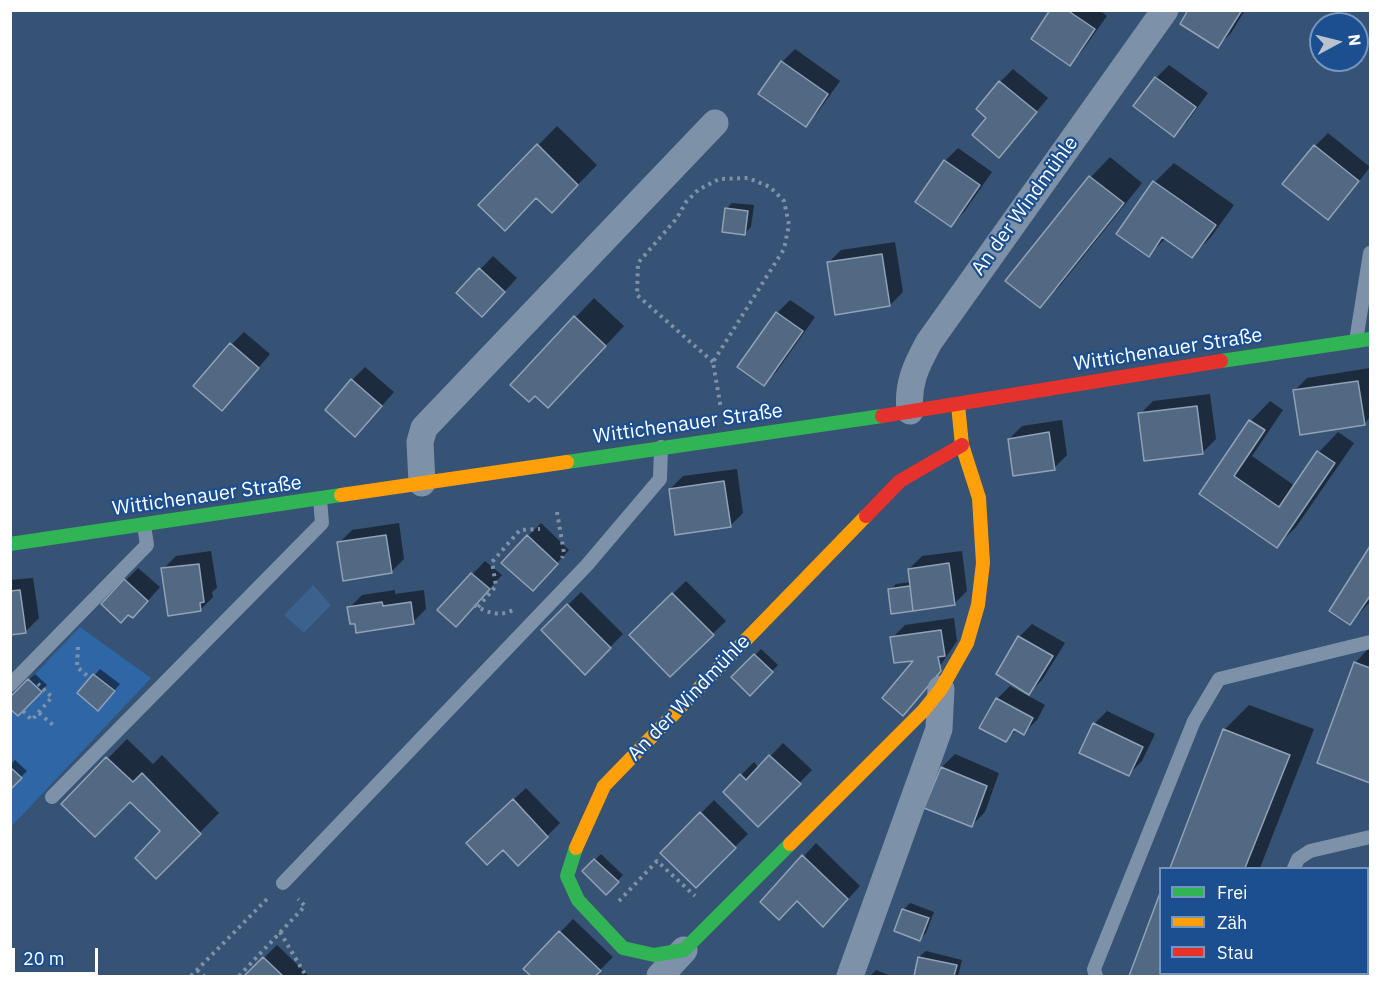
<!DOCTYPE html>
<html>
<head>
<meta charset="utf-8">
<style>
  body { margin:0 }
  #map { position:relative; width:1381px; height:987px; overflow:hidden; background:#365274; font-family:"IBM Plex Sans",sans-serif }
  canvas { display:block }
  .frame { position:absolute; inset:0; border:12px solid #fff; pointer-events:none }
  .legend { position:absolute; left:1159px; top:867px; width:210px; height:108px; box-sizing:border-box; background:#1b4f8f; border:2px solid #7695bc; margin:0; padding:8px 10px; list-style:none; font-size:18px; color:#fff }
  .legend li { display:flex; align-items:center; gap:12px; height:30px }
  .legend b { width:30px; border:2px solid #7695bc }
  .north { position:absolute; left:1309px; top:12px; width:60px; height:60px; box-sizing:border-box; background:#1b4f8f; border:2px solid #7695bc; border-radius:50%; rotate:83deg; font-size:16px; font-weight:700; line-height:24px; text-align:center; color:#fff }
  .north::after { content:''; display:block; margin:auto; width:21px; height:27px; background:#b9c2ce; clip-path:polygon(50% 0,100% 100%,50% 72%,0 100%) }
  .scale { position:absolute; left:12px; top:948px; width:86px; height:27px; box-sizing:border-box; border:3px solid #fff; border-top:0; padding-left:8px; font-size:18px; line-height:21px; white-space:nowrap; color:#fff; -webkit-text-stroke:4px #1b4f8f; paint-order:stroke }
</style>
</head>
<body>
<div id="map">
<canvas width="1381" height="987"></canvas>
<div class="frame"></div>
<ul class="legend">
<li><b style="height:8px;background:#30b455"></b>Frei</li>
<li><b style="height:8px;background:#ff9f0a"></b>Zäh</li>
<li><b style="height:8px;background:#e5322d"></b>Stau</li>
</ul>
<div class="north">N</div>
<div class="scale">20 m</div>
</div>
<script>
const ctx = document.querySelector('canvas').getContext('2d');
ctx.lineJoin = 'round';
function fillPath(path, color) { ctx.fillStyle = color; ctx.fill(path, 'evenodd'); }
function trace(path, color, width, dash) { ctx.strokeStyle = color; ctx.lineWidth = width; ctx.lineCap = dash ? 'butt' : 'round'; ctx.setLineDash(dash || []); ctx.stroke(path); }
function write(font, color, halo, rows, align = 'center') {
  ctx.font = font + ' "IBM Plex Sans",sans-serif'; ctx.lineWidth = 4.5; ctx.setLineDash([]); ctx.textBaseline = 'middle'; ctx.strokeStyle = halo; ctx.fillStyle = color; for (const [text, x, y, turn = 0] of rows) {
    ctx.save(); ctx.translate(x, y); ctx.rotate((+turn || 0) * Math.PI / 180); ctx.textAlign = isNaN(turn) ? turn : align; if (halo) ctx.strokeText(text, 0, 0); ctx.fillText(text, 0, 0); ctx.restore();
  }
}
fillPath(new Path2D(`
  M80 627 151 678 11 827V699Z`), '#2f66a5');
fillPath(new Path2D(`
  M313 585 331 605 304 633 284 615Z`), '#3b618d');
fillPath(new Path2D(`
  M1052 10H1099L1107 16 1082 51 1069 64Z
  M1190 10H1245L1231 33 1218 46Z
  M795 49 840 81 818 112 805 125 782 62Z
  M1169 65 1208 93 1187 122 1174 135 1156 78Z
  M1013 69 1048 98 999 156 988 118 1000 82Z
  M557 126 597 165 552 211 537 197 480 205Z
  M1328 133 1370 167 1341 205 1328 218 1315 146Z
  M958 148 992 172 964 212 951 225 945 161Z
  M1110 157 1142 183 1059 287 1039 306 1007 281 1091 177Z
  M1174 163 1234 205 1211 237 1192 256 1166 238 1149 255 1155 182Z
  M732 203 754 205 751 227 745 233 726 209Z
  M895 242 903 292 890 305 828 263 841 250Z
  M493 256 517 278 495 302 458 293Z
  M594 298 624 326 567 387 535 394 512 385Z
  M790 300 815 317 777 371 764 384 777 313Z
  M244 332 270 354 235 396 232 344Z
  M365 367 394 392 368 422 352 380Z
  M1370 368V417L1364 424 1294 391 1307 378Z
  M1210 394 1216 439 1203 452 1140 414 1153 401Z
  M1270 401 1283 410 1252 456 1295 486 1319 452 1338 432 1354 443 1296 527 1277 546 1201 494 1251 421Z
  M1062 420 1067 455 1054 468 1009 439 1022 426Z
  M737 469 743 513 730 526 670 489 683 476Z
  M399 523 404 559 391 572 339 543 352 530Z
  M541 523 569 550 545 576 528 536Z
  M1370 549V602L1350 623 1331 610Z
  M211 551 217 588 212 592 213 597 200 610 163 569 176 556Z
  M962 551 967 591 954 604 892 612 890 590 896 584 911 582 909 569 922 556Z
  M485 561 502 575 469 612 439 610Z
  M138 568 160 587 146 603 125 581Z
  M33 578 39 618 26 631 10 633V580Z
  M686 581 726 621 670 675 631 635Z
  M395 590V594L424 590 426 609 413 622 349 608 362 595Z
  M581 592 623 634 585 672 543 630Z
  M954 618 957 641 916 701V659L892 638 905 625Z
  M1032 624 1065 643 1042 680 1029 693 1019 637Z
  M1370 647V782L1319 762 1355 663Z
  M761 649 778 665 750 694 734 677Z
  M100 669 120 684 104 703 79 693Z
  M35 674 47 685 18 714 10 699Z
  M1010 686 1045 705 1037 720 1024 733 1017 729 1006 741 997 699Z
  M1249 705 1314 729 1260 868H1171L1224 730Z
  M1107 711 1155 734 1142 761 1129 774 1094 724Z
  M127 739 153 764 162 755 219 813 156 877 162 831 130 800 63 804Z
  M783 743 812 770 758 825 741 775 754 762 759 768Z
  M955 754 999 773 985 812 972 825 942 767Z
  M15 760 27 771 10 788V765Z
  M526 788 560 823 547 836 503 848 481 830Z
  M714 800 748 834 696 885 662 853Z
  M816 843 860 886 836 912 797 900 762 902Z
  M601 854 623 875 606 893 584 871Z
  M1160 897V974H1232L1239 976H1130Z
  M910 903 934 912 926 933 920 939 903 910Z
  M573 919 613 957 594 976H533L525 969Z
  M277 945 309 976H246Z
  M926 951 962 960 958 976H915L919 957Z
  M876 970 891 976H870Z`), '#0007');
const building = new Path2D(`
  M1050 10H1067L1095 29 1070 66 1031 39Z
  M1188 10H1242L1218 48 1180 24Z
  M781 61 828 94 806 127 758 94Z
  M1155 77 1196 107 1174 137 1133 106Z
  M999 81 1037 112 999 158 972 135 986 118 976 109Z
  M537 144 578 185 552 213 536 198 505 231 478 205Z
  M1314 145 1359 181 1328 220 1282 184Z
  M944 160 980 185 951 227 915 202Z
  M1089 176 1124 203 1040 308 1005 281Z
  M1153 181 1216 225 1192 258 1162 237 1149 257 1116 234Z
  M725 208 748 211 745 235 722 232Z
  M882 254 890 306 835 315 827 262Z
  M479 268 505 292 482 317 456 293Z
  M776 312 803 331 764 386 737 367Z
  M574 316 606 346 548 408 535 396 529 402 510 385Z
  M230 343 259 368 222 411 193 386Z
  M351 379 382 406 355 437 325 410Z
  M1358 381 1365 425 1300 435 1293 390Z
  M1197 406 1203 454 1144 461 1138 413Z
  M1249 420 1265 430 1234 476 1279 507 1317 451 1335 463 1277 548 1199 494Z
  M1049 432 1055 470 1013 476 1008 439Z
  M724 481 731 527 675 535 669 489Z
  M386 535 392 573 343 581 337 542Z
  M527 535 558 564 533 591 501 563Z
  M1370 546V596L1350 625 1329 611Z
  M949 563 955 605 913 611 908 569Z
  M199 564 204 602 200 603 201 611 168 616 161 568Z
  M471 573 490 589 456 627 437 610Z
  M124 579 148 601 133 618 128 615 121 623 101 604Z
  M910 586 913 611 891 614 888 589Z
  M20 590 26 633 10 635V591Z
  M672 593 714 635 670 677 629 635Z
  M382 602 383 606 411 602 414 624 356 633 355 624H350L347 607Z
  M567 604 611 648 585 675 541 630Z
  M941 630 945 656 938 657 941 671 903 716 882 698 913 661 894 663 890 637Z
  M1018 636 1053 656 1029 695 996 674Z
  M754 654 773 672 750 696 731 677Z
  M1354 662 1370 668V783L1317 763Z
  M93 674 115 691 98 711 77 693Z
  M28 679 42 692 18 716 10 709V697Z
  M996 698 1033 718 1024 735 1014 729 1006 742 979 728Z
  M1093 723 1143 747 1129 776 1079 753Z
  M1223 729 1290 755 1245 868H1170Z
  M769 755 801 784 758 827 723 792 740 774 746 780Z
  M106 757 133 782 142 773 201 834 156 879 135 858 160 831 130 802 95 837 61 804Z
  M10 767 22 778 10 790Z
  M941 767 987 786 972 827 924 808Z
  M513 799 548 837 518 866 503 850 487 865 466 843Z
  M700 812 736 848 696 888 660 853Z
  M802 855 848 899 823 927 797 901 779 920 760 902Z
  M594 859 619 882 606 895 582 871Z
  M1160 893V974H1205L1203 976H1129Z
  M902 909 929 918 920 941 894 931Z
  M559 931 601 971 595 976H531L523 969Z
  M263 957 283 976H244Z
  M918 957 957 965 954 976H914Z`);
fillPath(building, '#526984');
trace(building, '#92a2b6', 1.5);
trace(new Path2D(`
  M713 362 637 295 638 263 677 218 686 202 698 190 719 179 748 178 770 187 784 201 789 225 784 249 713 362 721 409
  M557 512 564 553 562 558
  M474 605C488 613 499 617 513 610
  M478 607 496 586 492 562 520 530 540 529
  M78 647 77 667 90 678
  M23 711 32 720 52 697 38 684
  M39 713 54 726
  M619 901 657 861 695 896
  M280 932 306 976
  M197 970 204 976
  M191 976 270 896
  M239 976 305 906 298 899`), '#7d92a8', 4, [3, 4.5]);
trace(new Path2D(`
  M1356 341 1370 253
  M10 685 147 545 144 525
  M52 797 322 523 320 499
  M1294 868 1298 859 1310 851 1370 837
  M283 883 587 565 660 479 661 447
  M1269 974 1275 976
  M1096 976 1094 969 1194 721 1219 679 1370 642`), '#7d92a8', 14);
trace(new Path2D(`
  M910 411C907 384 916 366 929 342L1165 10
  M422 483 420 442 424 428 715 123
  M660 976 684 950
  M850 976 939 729 941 689`), '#7d92a8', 27);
trace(new Path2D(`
  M1221 361 1370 339
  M567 462 882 416
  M10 544 341 495
  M576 848 567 876 578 900 623 948 654 955 684 950 790 844`), '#30b455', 14);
trace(new Path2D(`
  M341 495 567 462
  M790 844 923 711 941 689 967 643 978 605 983 563 979 498 962 445 958 405
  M576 848 604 786 866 516`), '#ff9f0a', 14);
trace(new Path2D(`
  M882 416 1221 361
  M866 516 900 481 962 445`), '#e5322d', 14);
write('20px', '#fff', '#1b4f8f', [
  ["An der Windmühle",1025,206,-54],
  ["Wittichenauer Straße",1168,350,-9],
  ["Wittichenauer Straße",688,424,-8],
  ["Wittichenauer Straße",207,496,-8],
  ["An der Windmühle",689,698,-46]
]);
</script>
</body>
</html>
